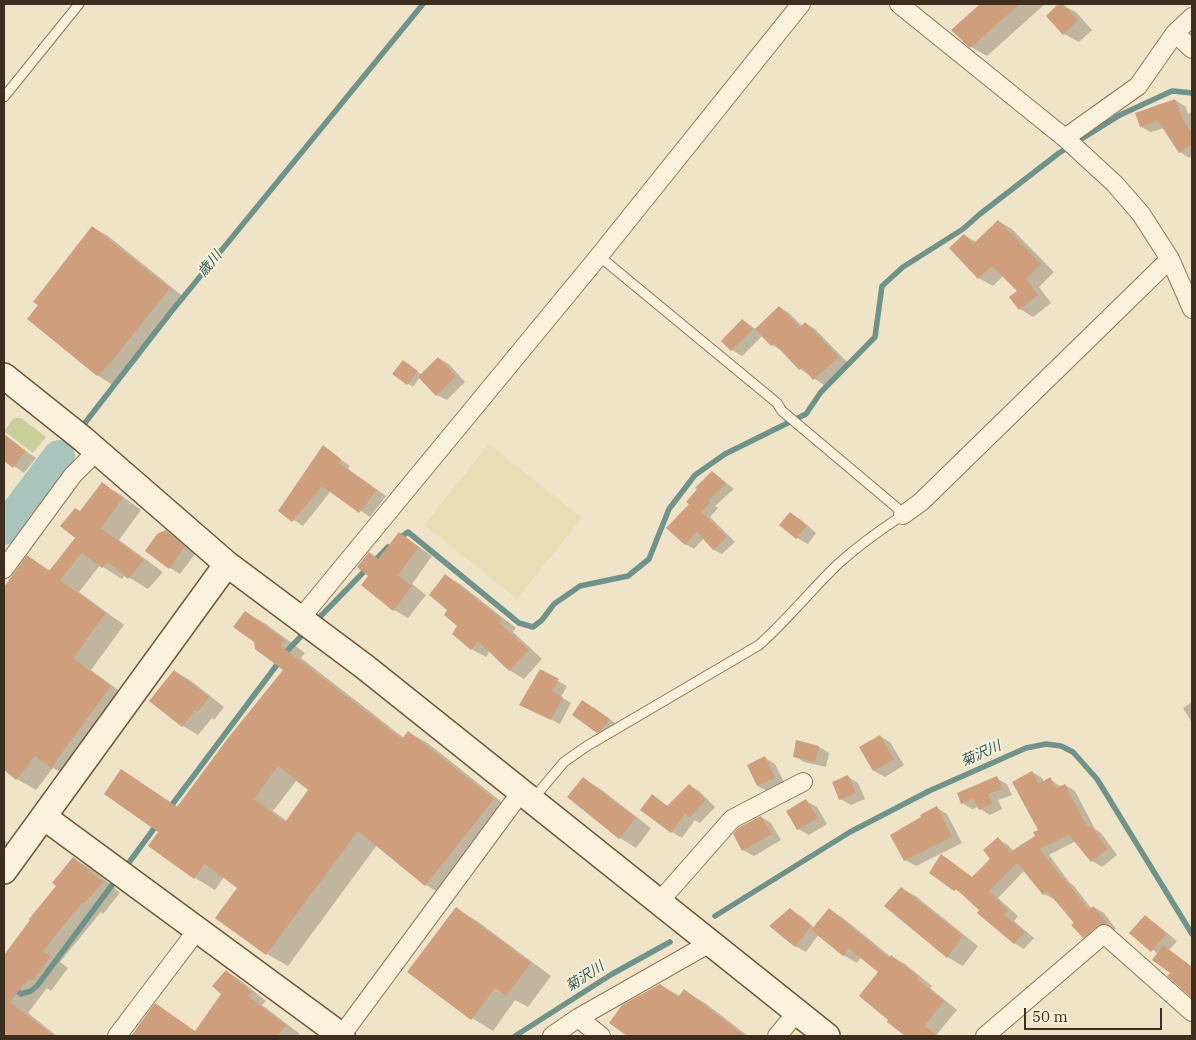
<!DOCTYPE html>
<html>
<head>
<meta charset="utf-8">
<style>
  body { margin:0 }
  #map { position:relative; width:1196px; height:1040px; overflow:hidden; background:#f0e4c8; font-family:"IBM Plex Serif",serif }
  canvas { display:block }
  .frame { position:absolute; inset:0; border:5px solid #3d2e20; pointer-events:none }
  .scale { position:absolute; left:1024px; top:1008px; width:138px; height:22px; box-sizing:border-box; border:2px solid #3d2e20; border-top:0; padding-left:6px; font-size:15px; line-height:18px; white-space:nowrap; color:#3d2e20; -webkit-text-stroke:4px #f7eed8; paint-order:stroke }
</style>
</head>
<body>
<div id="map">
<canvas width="1196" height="1040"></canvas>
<div class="frame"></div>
<div class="scale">50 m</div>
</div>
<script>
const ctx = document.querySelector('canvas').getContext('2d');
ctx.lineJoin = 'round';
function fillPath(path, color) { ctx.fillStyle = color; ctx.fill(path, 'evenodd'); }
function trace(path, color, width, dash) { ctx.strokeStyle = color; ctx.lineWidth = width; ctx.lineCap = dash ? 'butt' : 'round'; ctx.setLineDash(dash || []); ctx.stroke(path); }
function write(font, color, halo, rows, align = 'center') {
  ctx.font = font + ' "IBM Plex Serif","Noto Sans JP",serif'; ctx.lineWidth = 4; ctx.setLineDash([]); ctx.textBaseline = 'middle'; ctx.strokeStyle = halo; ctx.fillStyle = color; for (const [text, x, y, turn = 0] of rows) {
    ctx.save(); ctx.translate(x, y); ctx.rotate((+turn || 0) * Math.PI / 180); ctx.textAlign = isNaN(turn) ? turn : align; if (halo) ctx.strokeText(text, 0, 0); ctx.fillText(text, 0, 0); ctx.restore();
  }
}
fillPath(new Path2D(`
  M489 444 582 518 517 599 424 525Z`), '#e6deb5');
fillPath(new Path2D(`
  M14 418H21L46 437 33 453 4 431Z`), '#c9cf9b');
fillPath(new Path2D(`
  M982 4H1045L987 56 971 47 953 30Z
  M1060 4 1076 12 1092 30 1079 42 1064 34 1048 16Z
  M1175 100 1185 106 1188 114 1192 111V156L1189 158 1180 152 1164 128 1151 132 1141 127Z
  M998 221 1012 229 1054 272 1039 287 1051 303 1033 317 1020 309 1019 292 1003 276 993 286 979 278 964 235 976 242Z
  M92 227 108 236 185 298 128 370 113 385 97 375Z
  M779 307 789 313 802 326 805 323 815 329 848 363 824 385 800 369 782 351 772 345 763 335 742 356 732 350 743 320 757 330Z
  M438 358 449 364 465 382 447 400 437 395 420 377 413 387 394 374 408 364 422 375Z
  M7 438 36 458 24 473 4 459V442Z
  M323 447 350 466 348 469 386 496 370 517 331 491 303 526 279 510Z
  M712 472 734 489 715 506 718 508 710 517 735 542 722 554 714 550 704 538 694 549 685 544 691 504Z
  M102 484 121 495 141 510 119 540 163 572 148 589 125 575 122 579 100 565 79 592 124 625 91 670 129 698 71 778 53 768 36 790 17 779 4 769V589L28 557 51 571 76 538 81 512Z
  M790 513 800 519 816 533 808 544 797 538 781 525Z
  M166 531 176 538 195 554 180 574 170 568Z
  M400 534 432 556 412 584 426 595 408 618 394 610 370 575V554L380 560Z
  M446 576 460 584 516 628 513 632 542 659 524 679 509 670 490 651 486 657 471 649 449 610Z
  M245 612 266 624 305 653 301 658 404 738 408 732 429 744 514 812 446 897 426 885 377 845 288 966 267 954 217 917 239 888 224 877 215 890 195 878 150 845 160 831 121 770 178 807 285 670ZM297 780 310 790 287 821 273 811Z
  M174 671 190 680 224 707 214 720 212 718 198 735 183 726Z
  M540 671 567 686 561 697 571 703 560 724 530 709Z
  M1192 702V723L1183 708Z
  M593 707 619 726 608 738 598 732Z
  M880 736 890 742 904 765 885 777 874 771 860 748Z
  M797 742 819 747 829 753 826 767 804 762 794 756Z
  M765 758 775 764 785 784 769 792 758 786 748 766Z
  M1032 772 1042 778 1044 782 1050 779 1061 787 1065 785 1075 791 1095 829 1101 833 1117 855 1102 867 1092 861 1076 841 1049 855 1070 883 1073 885 1092 909 1094 907 1104 913 1116 929 1108 931 1094 943 1084 937 1076 923 1054 899 1044 894 1025 870 998 898 1018 916 1014 921 1034 938 1024 949 1014 943 965 896 930 872 941 855 973 878 992 859 998 839 1008 845 1013 851 1037 837 1039 831Z
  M848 777 858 783 865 799 851 805 840 799Z
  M996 778 1007 784 1012 795 998 800 1002 809 990 815 980 809 978 807 972 809 962 803Z
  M583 779 599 788 651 828 636 848 620 838 569 797Z
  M689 785 699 791 715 807 700 823 695 820 682 838 672 832 652 796 669 807Z
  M806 801 817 807 827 824 809 835 798 829Z
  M937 808 947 814 962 843 916 866 905 860Z
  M761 817 771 823 781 840 754 856 743 850Z
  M4 840 14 847 4 860Z
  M74 859 92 869 120 893 103 914 101 912 60 962 68 968 51 991 47 988 28 1013 57 1036H4V957L57 886Z
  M901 888 917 897 978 946 963 966 947 957Z
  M456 909 477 921 551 976 528 1007 515 1000 493 1031 472 1018Z
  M790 910 801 916 815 928 830 910 843 918 891 957 905 964 932 986 930 988 957 1010 937 1034 940 1036H907L889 1022 879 972 861 957 857 963 843 955 819 934 806 952 795 946Z
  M1145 917 1155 923 1177 941 1169 950 1192 967V996L1169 976 1171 972 1158 954 1131 932Z
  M226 972 240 980 266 1001 262 1005 300 1034 298 1036H132L155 1005 196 1032 223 994Z
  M660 985 680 996 684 991 705 1003 748 1036H629L611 1023Z`), '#0003');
trace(new Path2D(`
  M81 428 171 312 423 4
  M59 456 73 437
  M397 540 408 532 519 623 533 627 542 620 554 604 580 586 628 576 649 559 669 509 695 475 725 454 806 414 821 392 875 337 882 286 903 267 963 229 980 214 1059 153 1120 115 1172 91 1192 93
  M314 623 388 547
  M168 810 288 650 306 631
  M125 868 158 823
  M715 916 850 832 929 791 1026 748 1046 744 1061 746 1073 752 1097 779 1192 934
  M4 982 21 994 31 991 37 986 118 877
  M515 1036 612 974 670 942`), '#6f938a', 5.5);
trace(new Path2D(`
  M4 529 59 456`), '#a9c4bc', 32);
fillPath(new Path2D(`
  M980 4H1020L970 48 951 30Z
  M1058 4H1063L1078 20 1063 35 1046 16Z
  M1175 99 1182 117 1192 134V145L1179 153 1158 121 1140 127 1135 113Z
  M998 220 1041 264 1026 279 1038 295 1019 310 1009 297 1017 291 992 266 978 279 949 248 964 234 973 244Z
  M92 226 170 288 112 361 97 376 27 319 38 305 33 302Z
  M779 306 800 327 805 322 839 357 813 380 802 367 799 370 774 343 771 346 755 329Z
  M742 319 753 329 731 351 721 341Z
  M438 357 456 376 436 396 418 377Z
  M403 360 418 371 407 385 392 374Z
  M4 434 26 451 13 468 4 461Z
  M323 445 341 459 339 463 377 490 359 513 322 486 292 522 278 511Z
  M712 471 726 483 708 501 710 503 702 512 727 537 713 550 697 532 685 545 666 528 689 504 686 502 697 489 695 488Z
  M102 482 123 498 101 528 144 560 128 579 108 562 102 568 82 553 60 580 106 613 73 658 111 686 51 768 35 756 16 780 4 770V587L27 555 49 571 75 538 60 526 75 508 80 511Z
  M790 512 807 526 796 539 779 525Z
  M166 530 185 547 169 569 145 551 157 534Z
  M399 532 419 547 398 575 412 586 393 611 361 585 368 576 357 567 369 552 378 559Z
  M445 574 502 619 500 623 529 650 509 671 478 641 471 650 452 634 457 626 444 615 447 610 429 595Z
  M245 611 285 640 281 646 402 739 408 731 494 799 425 886 358 831 266 955 215 918 237 888 205 864 194 879 148 846 158 832 104 794 121 769 177 807 228 738 283 670 255 649 254 642 233 627ZM278 766 308 790 285 822 254 799Z
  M540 669 559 679 552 691 563 697 551 720 519 705Z
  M174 670 209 697 198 712 195 710 182 727 149 701Z
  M582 700 610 719 601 731 597 733 572 715Z
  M880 735 894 759 873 771 859 747Z
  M796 740 819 746 815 762 793 757Z
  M765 756 775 778 757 786 747 765Z
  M1032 771 1039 784 1050 777 1056 788 1065 784 1088 828 1091 826 1108 849 1091 862 1069 835 1040 849 1062 878 1063 877 1089 910 1093 906 1108 924H1102L1097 926 1083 938 1071 925 1074 923 1047 891 1043 895 1017 863 989 891 1008 910 1004 915 1025 932 1014 944 977 913 979 910 956 889 954 891 929 873 941 854 972 877 990 859 983 850 998 837 1010 852 1035 836 1033 832 1038 830 1012 782Z
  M848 775 856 793 839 800 832 782Z
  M997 776 1003 789 988 794 992 803 979 810 973 799 961 804 957 793Z
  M583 777 636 818 619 839 567 797Z
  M689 784 706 800 689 818 685 814 671 833 640 810 652 794 667 806Z
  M806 799 818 818 797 830 786 811Z
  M937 806 952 837 904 861 890 835 921 817 920 815Z
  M761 816 772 834 742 851 733 834 738 828Z
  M73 857 103 882 84 904 82 903 43 951 51 956 33 981 28 979 10 1002 54 1036H4V955L30 920 29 919 56 886 52 883Z
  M901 887 963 936 947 958 884 906Z
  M456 907 531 963 506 996 495 988 471 1020 407 972Z
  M790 908 811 926 795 947 769 926Z
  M829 908 889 958 891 955 919 977 917 979 944 1001 925 1026 938 1036H905L887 1022 888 1020 859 996 878 972 849 949 843 956 811 930Z
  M1145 915 1167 934 1151 952 1129 933Z
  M1163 945 1192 967V998L1167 976 1170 973 1152 960Z
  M226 970 252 992 248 996 286 1025 277 1036H131L155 1003 195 1031 221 994 212 986Z
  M660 984 678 997 684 989 745 1036H627L609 1023 622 1005Z`), '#cf9f7d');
const lane = new Path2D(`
  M4 97 79 4
  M533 799 564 762 587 746 759 645C787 620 811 590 838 564 858 546 880 530 903 515L896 507 782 411 777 403 599 256`);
const street = new Path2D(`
  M899 4 1065 138 1115 184 1141 214 1170 259 1192 309
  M1175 33 1192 49
  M1065 138 1138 86 1175 33 1192 17
  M903 515 921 502 1170 259
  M4 569 73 475 97 451
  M300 619 599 256 801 4
  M659 902 732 819 803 782
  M578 1018 601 1036
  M117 1036 198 929
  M341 1036 521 792
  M552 1036 578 1018 710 943
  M777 1036 797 1012
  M985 1036 1104 934 1192 1012`);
const secondary = new Path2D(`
  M4 376 83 439 227 564 365 667 827 1036
  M44 817 342 1036
  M4 871 227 564`);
trace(lane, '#8d765c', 11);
trace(street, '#8d765c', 20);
trace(secondary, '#6f573f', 28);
trace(lane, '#faf1dc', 9);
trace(street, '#faf1dc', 18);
trace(secondary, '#faf1dc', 25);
write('italic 14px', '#2f5d5a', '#f7eed8', [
  ["歳川",210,264,-51],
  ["菊沢川",981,754,-24],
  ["菊沢川",585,977,-33]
]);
</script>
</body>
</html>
